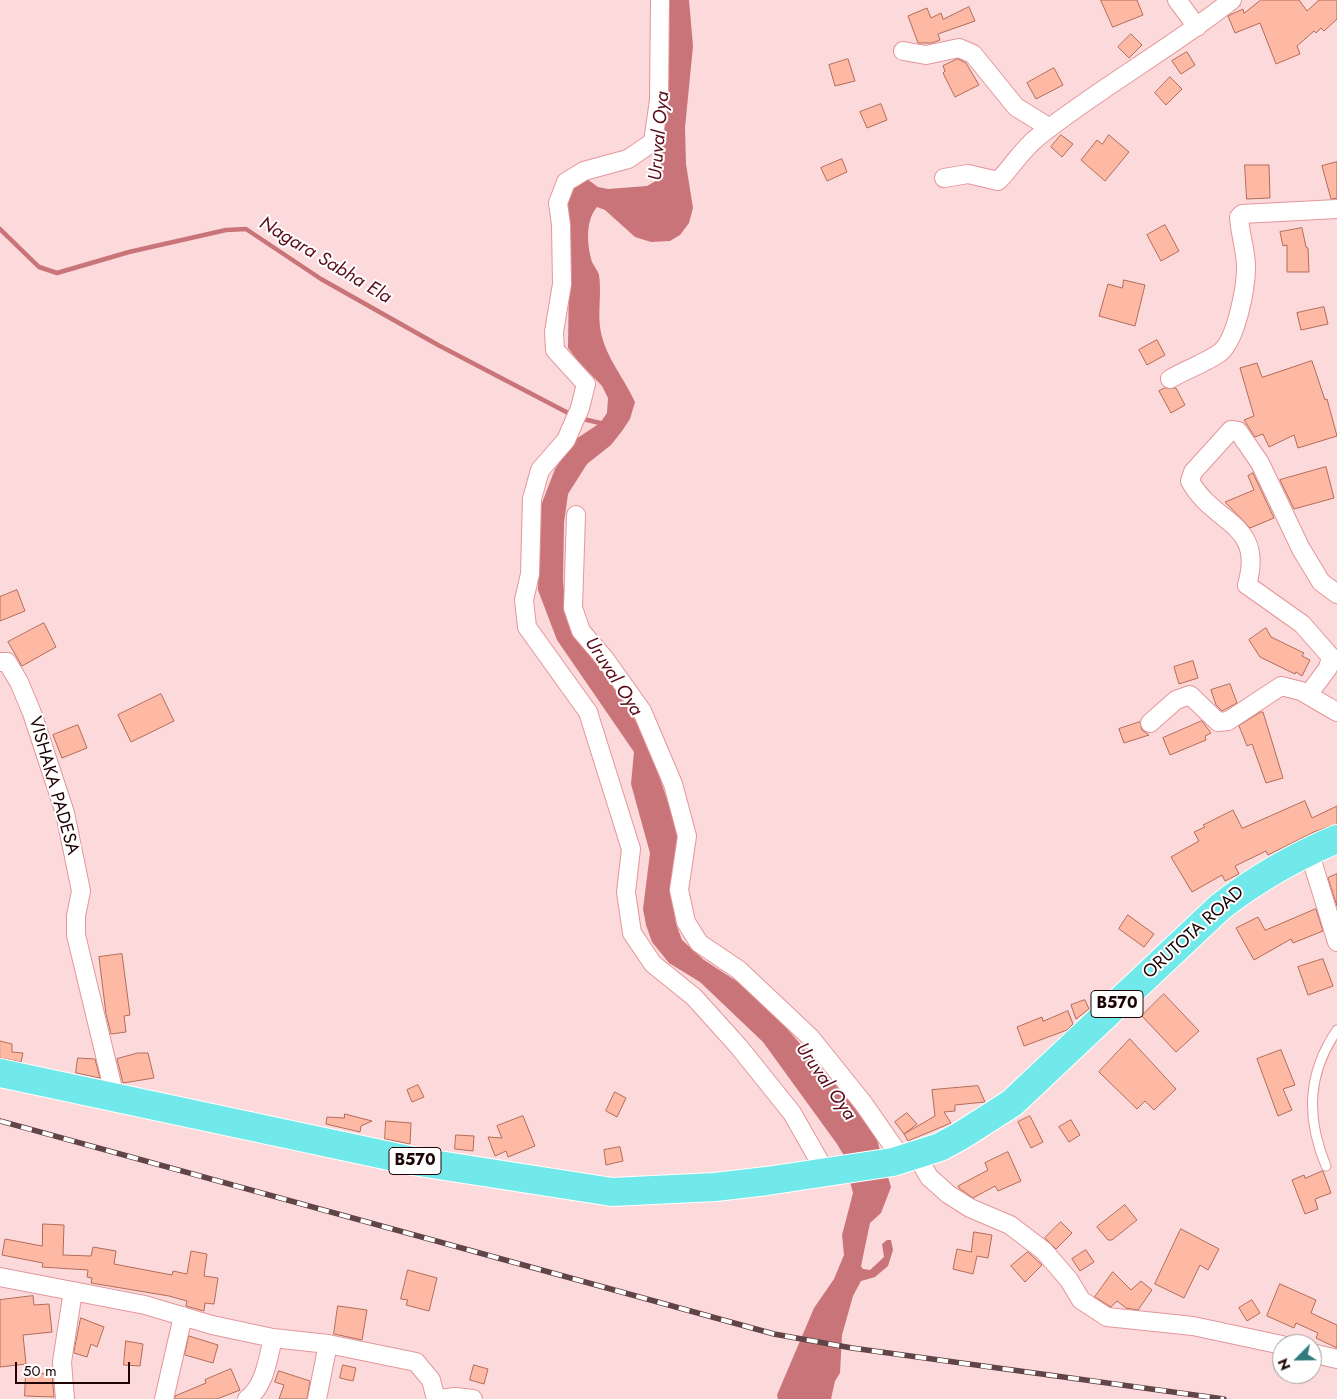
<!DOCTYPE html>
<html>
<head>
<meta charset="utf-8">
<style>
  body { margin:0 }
  #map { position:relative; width:1337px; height:1399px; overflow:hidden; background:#fcdadb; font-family:Jost,sans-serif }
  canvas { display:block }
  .north { position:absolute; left:1272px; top:1334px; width:50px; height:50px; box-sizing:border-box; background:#fff; border:1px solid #a59b9b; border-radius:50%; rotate:247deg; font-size:14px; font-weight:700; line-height:20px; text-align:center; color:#1e0406 }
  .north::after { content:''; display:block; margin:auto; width:18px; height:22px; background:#317b7c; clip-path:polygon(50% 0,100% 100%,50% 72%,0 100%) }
  .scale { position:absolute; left:15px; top:1362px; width:115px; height:22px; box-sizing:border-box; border:2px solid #1e0406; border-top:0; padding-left:6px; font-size:15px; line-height:18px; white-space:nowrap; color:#1e0406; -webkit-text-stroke:4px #fff; paint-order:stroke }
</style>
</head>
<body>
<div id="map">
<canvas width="1337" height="1399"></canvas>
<div class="north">N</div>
<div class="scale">50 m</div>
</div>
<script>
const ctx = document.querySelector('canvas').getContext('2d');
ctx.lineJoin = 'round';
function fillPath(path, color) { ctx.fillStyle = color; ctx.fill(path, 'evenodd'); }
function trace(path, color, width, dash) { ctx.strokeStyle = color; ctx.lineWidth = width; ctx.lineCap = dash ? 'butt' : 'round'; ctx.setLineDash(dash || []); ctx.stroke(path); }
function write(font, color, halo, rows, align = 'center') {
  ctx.font = font + ' Jost,sans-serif'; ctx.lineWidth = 4; ctx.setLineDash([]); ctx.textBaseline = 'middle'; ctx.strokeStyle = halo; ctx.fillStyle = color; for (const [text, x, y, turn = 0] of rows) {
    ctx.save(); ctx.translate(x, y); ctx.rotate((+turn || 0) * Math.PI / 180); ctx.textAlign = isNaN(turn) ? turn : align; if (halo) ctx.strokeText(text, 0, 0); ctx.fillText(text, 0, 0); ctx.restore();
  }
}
fillPath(new Path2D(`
  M668 0H689L693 46 685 128 686 164 693 208 689 223 680 235 670 241 651 242 635 237 605 210 597 207C585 221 587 245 592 262 594 266 598 271 599 275 602 294 597 314 601 333 607 359 624 378 635 402L630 419 622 431 611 445 587 464 568 494 564 523 563 581 566 607 573 629 628 708 648 742 677 830 679 844 672 891 676 924 682 940 704 960 741 984 777 1017 864 1118 875 1133 891 1187 881 1213 870 1223 861 1266 863 1269 870 1270 884 1257 882 1244 887 1240H891L893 1250 888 1266 875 1277 861 1281 853 1296 842 1335 840 1373 835 1381 831 1399H778L777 1395 814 1308 834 1279 844 1255 842 1235 853 1193 843 1154 837 1144 763 1042 700 982 669 963 652 942 646 925 643 909 650 853 631 784 634 752 557 640 538 590 540 508 555 469 576 439 600 423 607 413 608 398 602 386 578 361 568 348 569 275 566 207 570 187 587 179 598 187 608 189 647 186 661 178 660 122 668 82Z`), '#c97479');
trace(new Path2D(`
  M0 229 39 267 57 273 129 252 226 230 246 229 321 279 438 345 572 415
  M579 418 600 423`), '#c97479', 4.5);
const building = new Path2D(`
  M1101 0H1137L1143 15 1113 27Z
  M1261 0H1299L1307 11 1319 0H1337V19L1324 31 1321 28 1316 33 1314 31 1297 46 1300 54 1276 64 1260 23 1235 33 1228 16 1243 9 1244 13Z
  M969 7 975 21 938 34 940 40 932 43H918L908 16 927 8 931 18 941 13 943 19Z
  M1131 34 1142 45 1129 58 1118 47Z
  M1187 52 1195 65 1181 74 1172 61Z
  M848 59 855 81 835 86 829 65Z
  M958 59 966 63 979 85 955 97 943 73 945 71 943 66Z
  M1054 68 1063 85 1036 99 1027 83Z
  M1170 77 1182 89 1166 105 1155 93Z
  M881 104 887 120 867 128 860 112Z
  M1061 135 1073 144 1062 157 1051 147Z
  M1109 135 1129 152 1105 181 1081 160 1097 140 1102 144Z
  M842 159 847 172 827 181 821 168Z
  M1337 162V198L1331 199 1322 166Z
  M1245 165H1269L1270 198 1247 199Z
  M1165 225 1179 251 1161 261 1147 235Z
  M1302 228 1306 247 1308 248 1309 272H1287V245L1283 246 1280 232Z
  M1124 280 1145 285 1135 326 1099 316 1108 284 1122 288Z
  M1324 307 1328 324 1301 330 1297 313Z
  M1157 340 1165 355 1147 365 1139 350Z
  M1312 361 1325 400 1327 399 1337 436 1298 448 1294 435 1269 447 1263 434 1255 437 1244 420 1254 416 1240 368 1257 363 1262 377Z
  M1165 388H1176L1185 405 1171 413 1159 391Z
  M1326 467 1334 498 1294 509 1280 480Z
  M1253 473 1274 518 1250 528 1225 502 1254 490 1248 476Z
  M17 590 25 611 0 621V597Z
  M44 623 56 647 22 666 8 642Z
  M1266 628 1271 637 1304 653 1302 656 1310 660 1302 676 1296 672 1295 674 1260 657 1249 640Z
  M1193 661 1198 678 1179 684 1174 667Z
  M1230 684 1237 703 1222 711 1216 705 1211 690Z
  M161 694 174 721 131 742 118 715Z
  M1261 712H1263L1283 778 1266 783 1252 744 1247 746 1239 726Z
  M1202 721 1211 733 1205 736 1206 740 1170 755 1163 738Z
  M1140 722 1142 730 1149 735 1124 743 1119 729Z
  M78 725 87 748 62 758 53 735Z
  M1305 801 1312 818 1337 806V824L1314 832 1268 855 1266 851 1235 866 1239 874 1225 881 1222 875 1192 892 1171 857 1199 841 1194 832 1205 827 1203 825 1233 810 1242 828Z
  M1337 874V906L1328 878Z
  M1316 909 1323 931 1293 943 1291 939 1254 960 1236 928 1258 917 1265 930Z
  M1128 915 1154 934 1144 947 1119 929Z
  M122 954 130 1015 124 1016 126 1032 111 1034 106 1014 99 957Z
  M1323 959 1333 986 1308 995 1298 967Z
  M1164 994 1199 1031 1176 1052 1142 1016Z
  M1085 1000 1089 1009 1076 1019 1071 1005Z
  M1068 1011 1073 1024 1067 1030 1024 1046 1017 1027 1042 1017 1043 1021Z
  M1130 1039 1176 1089 1154 1110 1145 1101 1137 1109 1099 1072Z
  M0 1041 12 1044V1052L23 1053 21 1062 0 1058Z
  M1281 1050 1295 1085 1283 1089 1292 1110 1278 1116 1257 1059Z
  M138 1053H148L154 1078 123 1083 117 1059Z
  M78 1058 95 1059 100 1078 76 1073Z
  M418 1085 424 1097 412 1102 407 1090Z
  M978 1086 985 1102 955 1105V1111L944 1112 951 1123 908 1141 904 1134 935 1116 932 1090Z
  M615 1092 626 1098 617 1117 606 1111Z
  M907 1113 917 1124 904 1134 895 1122Z
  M345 1114 372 1121 361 1126 360 1132 326 1124 327 1117 344 1118Z
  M523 1116 535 1146 508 1157 506 1151 495 1156 488 1137 502 1138 497 1126Z
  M1030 1116 1043 1142 1031 1148 1018 1122Z
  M1071 1120 1080 1135 1069 1142 1059 1127Z
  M386 1121 411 1123 410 1144 385 1139Z
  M456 1135 474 1136 473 1151 455 1149Z
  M620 1147 623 1161 606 1165 604 1150Z
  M1008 1152 1021 1181 998 1191 995 1186 973 1198 959 1188 958 1186 988 1170 985 1163Z
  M1323 1171 1331 1193 1315 1199 1318 1209 1305 1214 1292 1180 1304 1175 1305 1178Z
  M1125 1205 1137 1220 1112 1240H1108L1097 1227Z
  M1061 1222 1072 1233 1056 1249 1045 1238Z
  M43 1224 64 1225 63 1255 91 1256 93 1247 116 1251 114 1264 172 1275 173 1271 187 1274 191 1251 207 1254 204 1276 218 1278 214 1304 205 1303 204 1311 186 1306 187 1301 169 1296 91 1283 92 1278 87 1277 88 1270 42 1267 43 1263 2 1255 5 1239 42 1246Z
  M1181 1229 1219 1249 1208 1270 1200 1265 1184 1298 1155 1284Z
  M974 1232 992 1235 988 1258 977 1256 973 1274 953 1269 957 1249 971 1252Z
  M1086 1250 1094 1262 1080 1271 1072 1259Z
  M1028 1252 1042 1265 1025 1282 1011 1266Z
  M408 1270 437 1278 429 1311 406 1305 408 1300 401 1299Z
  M1113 1272 1131 1290 1141 1281 1152 1290 1138 1310 1126 1308 1117 1301 1111 1307 1095 1297Z
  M1280 1284 1316 1300 1311 1313 1337 1325V1348L1316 1338 1318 1333 1296 1323 1294 1328 1267 1316Z
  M33 1296 34 1305 49 1304 52 1332 23 1335 26 1364 0 1367V1300Z
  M1252 1300 1260 1313 1247 1321 1239 1308Z
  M338 1306 367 1310 362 1340 334 1334Z
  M81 1318 104 1327 97 1347 91 1344 87 1357 74 1353Z
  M189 1336 218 1345 213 1363 185 1355Z
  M126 1341 143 1344 140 1366 124 1365Z
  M343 1365 356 1368 353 1381 340 1378Z
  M474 1365 488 1369 484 1384 470 1380Z
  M231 1369 240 1390 217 1399H175V1396L206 1383 205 1380Z
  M279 1371 310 1381 307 1399H279L284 1385 275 1382Z
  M26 1373 52 1374 54 1397 25 1396Z`);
fillPath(building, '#feb9a5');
trace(building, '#b26c58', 1);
const lane = new Path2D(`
  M1326 1166C1306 1118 1307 1074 1337 1030`);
const street = new Path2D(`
  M660 0 659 100 653 142 628 159 584 171 566 182 558 203 561 225 562 284 554 332 555 350 586 384 580 408 566 440 540 470 532 499 530 574 524 600 527 627 588 712 631 849 626 892 632 933 653 964 694 997 739 1047 792 1113 825 1171
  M1177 0 1197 27
  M903 51 926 55 959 48 973 54 1016 107 1050 128
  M944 178 968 174 998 181C1012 167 1022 149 1039 136 1101 87 1170 49 1232 0
  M1170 379C1185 370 1203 364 1218 354 1236 343 1246 288 1246 267 1246 251 1240 234 1239 217L1242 214 1337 209
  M576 515 573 608 581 631 605 659 642 711 673 784 687 836 679 890 686 922 699 943 739 970 810 1037 863 1103 902 1159
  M0 662H7L19 682 32 713 65 813 81 891 76 916V935L115 1097
  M1308 695 1328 668 1331 657 1302 624 1247 585C1265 522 1214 525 1190 481L1193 472 1231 430 1238 431 1260 463 1301 549 1321 582 1337 594
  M1150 723 1176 700 1190 695 1218 722 1228 721 1281 686 1301 691 1337 712
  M1309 851 1337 942
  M917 1156 929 1177 948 1194 970 1208 1010 1225 1044 1251 1069 1280 1081 1300 1107 1317 1193 1326 1282 1345
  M0 1277 145 1305 212 1325 273 1338 328 1344 416 1362 431 1380 436 1399
  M1312 1353 1337 1359
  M65 1399 62 1362 73 1291
  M164 1399 183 1316
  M247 1399C265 1386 268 1358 273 1338
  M317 1399 328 1344
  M441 1399 455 1397 473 1399`);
const primary = new Path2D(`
  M0 1073 413 1161 612 1192 715 1187 767 1181 893 1162 940 1147 962 1135 1012 1103 1220 907C1256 879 1294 857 1337 839`);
trace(lane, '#e4969a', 11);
trace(street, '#e4969a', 20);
trace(primary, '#fff', 30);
trace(lane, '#fff', 9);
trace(street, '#fff', 18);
trace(primary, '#71e9eb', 28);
const rail = new Path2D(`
  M0 1121 774 1334 852 1348 1224 1399`);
trace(rail, '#604446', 5.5);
trace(rail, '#fff', 4, [11]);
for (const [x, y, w] of [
  [1117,1004,52],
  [415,1161,52]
]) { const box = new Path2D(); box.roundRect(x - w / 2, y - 13.5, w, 27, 4); ctx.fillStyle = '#fff'; ctx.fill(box); trace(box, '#1e0406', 1); }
write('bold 16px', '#1e0406', null, [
  ["B570",1117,1004],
  ["B570",415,1161]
]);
write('18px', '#1e0406', '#fff', [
  ["VISHAKA PADESA",53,786,74],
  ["ORUTOTA ROAD",1194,933,-42]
]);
write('italic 19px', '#5b0c1b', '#fff', [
  ["Uruval Oya",660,136,-85],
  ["Nagara Sabha Ela",325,261,31],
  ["Uruval Oya",613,677,57],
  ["Uruval Oya",825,1082,55]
]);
</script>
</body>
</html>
